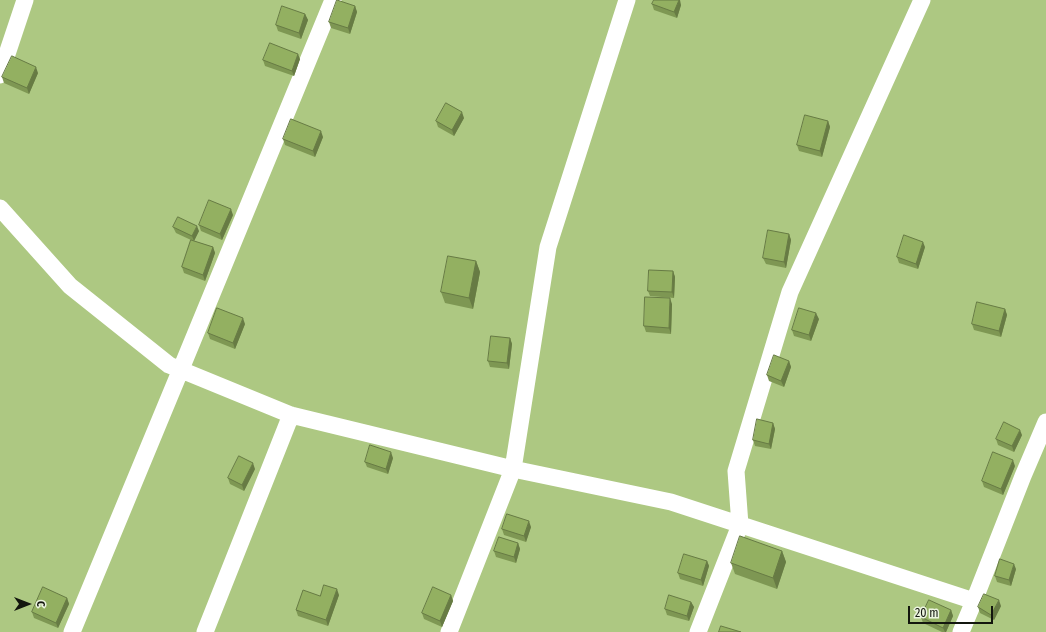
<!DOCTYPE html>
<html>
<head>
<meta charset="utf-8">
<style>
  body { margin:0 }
  #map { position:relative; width:1046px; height:632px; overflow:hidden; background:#dfe8d2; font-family:"Fira Sans Condensed",sans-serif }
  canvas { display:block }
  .north { position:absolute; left:8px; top:584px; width:40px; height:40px; -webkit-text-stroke:3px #ecf5df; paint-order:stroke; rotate:90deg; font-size:11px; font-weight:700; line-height:16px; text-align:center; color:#13160e }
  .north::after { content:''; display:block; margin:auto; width:14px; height:18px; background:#13160e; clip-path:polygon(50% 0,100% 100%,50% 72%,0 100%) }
  .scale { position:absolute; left:908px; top:606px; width:85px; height:18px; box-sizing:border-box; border:2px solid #13160e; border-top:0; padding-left:5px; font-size:12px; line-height:14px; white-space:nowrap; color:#13160e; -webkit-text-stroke:3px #ecf5df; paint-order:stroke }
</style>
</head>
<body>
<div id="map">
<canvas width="1046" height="632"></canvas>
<div class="north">С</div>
<div class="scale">20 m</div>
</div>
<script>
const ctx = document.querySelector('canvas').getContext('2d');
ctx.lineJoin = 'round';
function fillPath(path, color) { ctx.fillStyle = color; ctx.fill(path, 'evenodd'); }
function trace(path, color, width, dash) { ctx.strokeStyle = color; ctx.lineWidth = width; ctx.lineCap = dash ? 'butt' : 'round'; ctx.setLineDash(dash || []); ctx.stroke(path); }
fillPath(new Path2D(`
  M0 0H1046V632H0Z`), '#adc882');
trace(new Path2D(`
  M0 75 25 0
  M0 208 70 286 169 365 291 415 513 469 548 247 627 0
  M72 632 181 369 333 0
  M205 632 291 415
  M449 632 513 469 671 502 974 601 1023 476 1046 422
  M698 632 740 525 736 471 790 292 922 0
  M961 632 974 601`), '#fff', 17);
fillPath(new Path2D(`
  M652 4 681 5 677 18 654 10Z
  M355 6 357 12 350 34 331 28 329 22Z
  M305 14 308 20 301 39 278 31 276 25Z
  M300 59 294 76 265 66 263 60Z
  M38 73 29 94 4 83 2 77Z
  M464 118 454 136 438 127 436 121Z
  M828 121 830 127 822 157 799 151 797 145Z
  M323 137 315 157 285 145 283 139Z
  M233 215 222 240 201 231 199 225Z
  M173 227 199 231 194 241 213 247 215 253 205 281 184 273 182 267 191 240 176 233Z
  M789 234 791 240 786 268 766 264 763 258Z
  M925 247 918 269 899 263 897 257Z
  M476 261 480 272 473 309 445 303 441 292Z
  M673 271 675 277 674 298 650 296 648 291Z
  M672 304 671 334 646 332 644 326Z
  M1005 309 1007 315 1001 337 974 330 972 324Z
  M819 319 811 341 794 336 792 330Z
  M245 324 235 349 210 339 208 333Z
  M510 338 512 344 509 369 490 367 488 361Z
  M789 361 791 367 784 387 769 381 767 375Z
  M773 423 775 429 771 449 755 446 753 440Z
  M1022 435 1014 452 998 445 996 439Z
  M393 458 388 474 367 467 365 462Z
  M1015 466 1003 495 984 487 982 481Z
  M255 469 244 491 230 484 228 478Z
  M531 527 526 542 504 535 502 529Z
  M518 543 520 549 516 563 496 557 494 551Z
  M782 551 786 562 777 589 735 574 731 563Z
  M707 561 709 566 703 586 680 579 678 573Z
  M1016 569 1011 586 997 582 995 576Z
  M339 595 328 626 298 616 296 610 320 596Z
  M451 595 453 601 442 627 424 619 422 613Z
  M67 598 69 604 58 628 34 618 32 612Z
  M691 602 694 607 689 621 667 615 665 609Z
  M1001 606 994 620 980 613 978 607Z
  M951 610 953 616 946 632H942L923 623 921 617Z`), '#7e9753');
fillPath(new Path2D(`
  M679 0H680L681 5 677 18 674 12Z
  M355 6 357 12 350 34 348 28Z
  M305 14 308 20 301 39 299 33Z
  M298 54 300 59 294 76 292 71Z
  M36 67 38 73 29 94 27 88Z
  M462 112 464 118 454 136 452 130Z
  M828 121 830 127 822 157 820 151Z
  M321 131 323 137 315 157 313 151Z
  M231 209 233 215 222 240 220 234Z
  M197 226 199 231 194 241 192 236Z
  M789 234 791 240 786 268 784 262Z
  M923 242 925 247 918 269 916 264Z
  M213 247 215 253 205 281 203 275Z
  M476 261 480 272 473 309 469 298Z
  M673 271 675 277 674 298 672 292Z
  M670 298 672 304 671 334 669 328Z
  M1005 309 1007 315 1001 337 999 331Z
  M816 313 819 319 811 341 809 335Z
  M243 318 245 324 235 349 233 343Z
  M510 338 512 344 509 369 507 363Z
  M789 361 791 367 784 387 781 381Z
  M773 423 775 429 771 449 769 444Z
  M1020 430 1022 435 1014 452 1012 446Z
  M391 452 393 458 388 474 386 469Z
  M1013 460 1015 466 1003 495 1001 489Z
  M253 463 255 469 244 491 242 485Z
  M529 521 531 527 526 542 524 536Z
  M518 543 520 549 516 563 514 557Z
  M782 551 786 562 777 589 773 578Z
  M707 561 709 566 703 586 701 580Z
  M1014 564 1016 569 1011 586 1009 580Z
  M337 589 339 595 328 626 326 620Z
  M451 595 453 601 442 627 440 621Z
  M67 598 69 604 58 628 56 623Z
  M999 600 1001 606 994 620 991 615Z
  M691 602 694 607 689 621 687 616Z
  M951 610 953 616 946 632H945L943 628Z`), '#677b44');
const building = new Path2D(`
  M337 0 355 6 348 28 329 22Z
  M654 0H679L674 12 652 4Z
  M282 6 305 14 299 33 276 25Z
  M270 43 298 54 292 71 263 60Z
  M12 56 36 67 27 88 2 77Z
  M446 103 462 112 452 130 436 121Z
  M805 115 828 121 820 151 797 145Z
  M291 119 321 131 313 151 283 139Z
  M209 200 231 209 220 234 199 225Z
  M178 217 197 226 192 236 173 227Z
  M768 230 789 234 784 262 763 258Z
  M904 235 923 242 916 264 897 257Z
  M191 240 213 247 203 275 182 267Z
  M448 256 476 261 469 298 441 292Z
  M649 270 673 271 672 292 648 291Z
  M645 297 670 298 669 328 644 326Z
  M977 302 1005 309 999 331 972 324Z
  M217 308 243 318 233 343 208 333Z
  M799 308 816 313 809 335 792 330Z
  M491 336 510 338 507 363 488 361Z
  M774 355 789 361 781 381 767 375Z
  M757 419 773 423 769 444 753 440Z
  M1004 422 1020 430 1012 446 996 439Z
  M370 445 391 452 386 469 365 462Z
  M993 452 1013 460 1001 489 982 481Z
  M239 456 253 463 242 485 228 478Z
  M507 514 529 521 524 536 502 529Z
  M740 536 782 551 773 578 731 563Z
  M499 537 518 543 514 557 494 551Z
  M684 554 707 561 701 580 678 573Z
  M1000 559 1014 564 1009 580 995 576Z
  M324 585 337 589 326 620 296 610 303 590 320 596Z
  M43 587 67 598 56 623 32 612Z
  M433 587 451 595 440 621 422 613Z
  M984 594 999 600 991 615 978 607Z
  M669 595 691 602 687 616 665 609Z
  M929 600 951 610 943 628 921 617Z
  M721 626 741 632H719Z`);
fillPath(building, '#93b061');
trace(building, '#677b44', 1);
</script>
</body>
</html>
